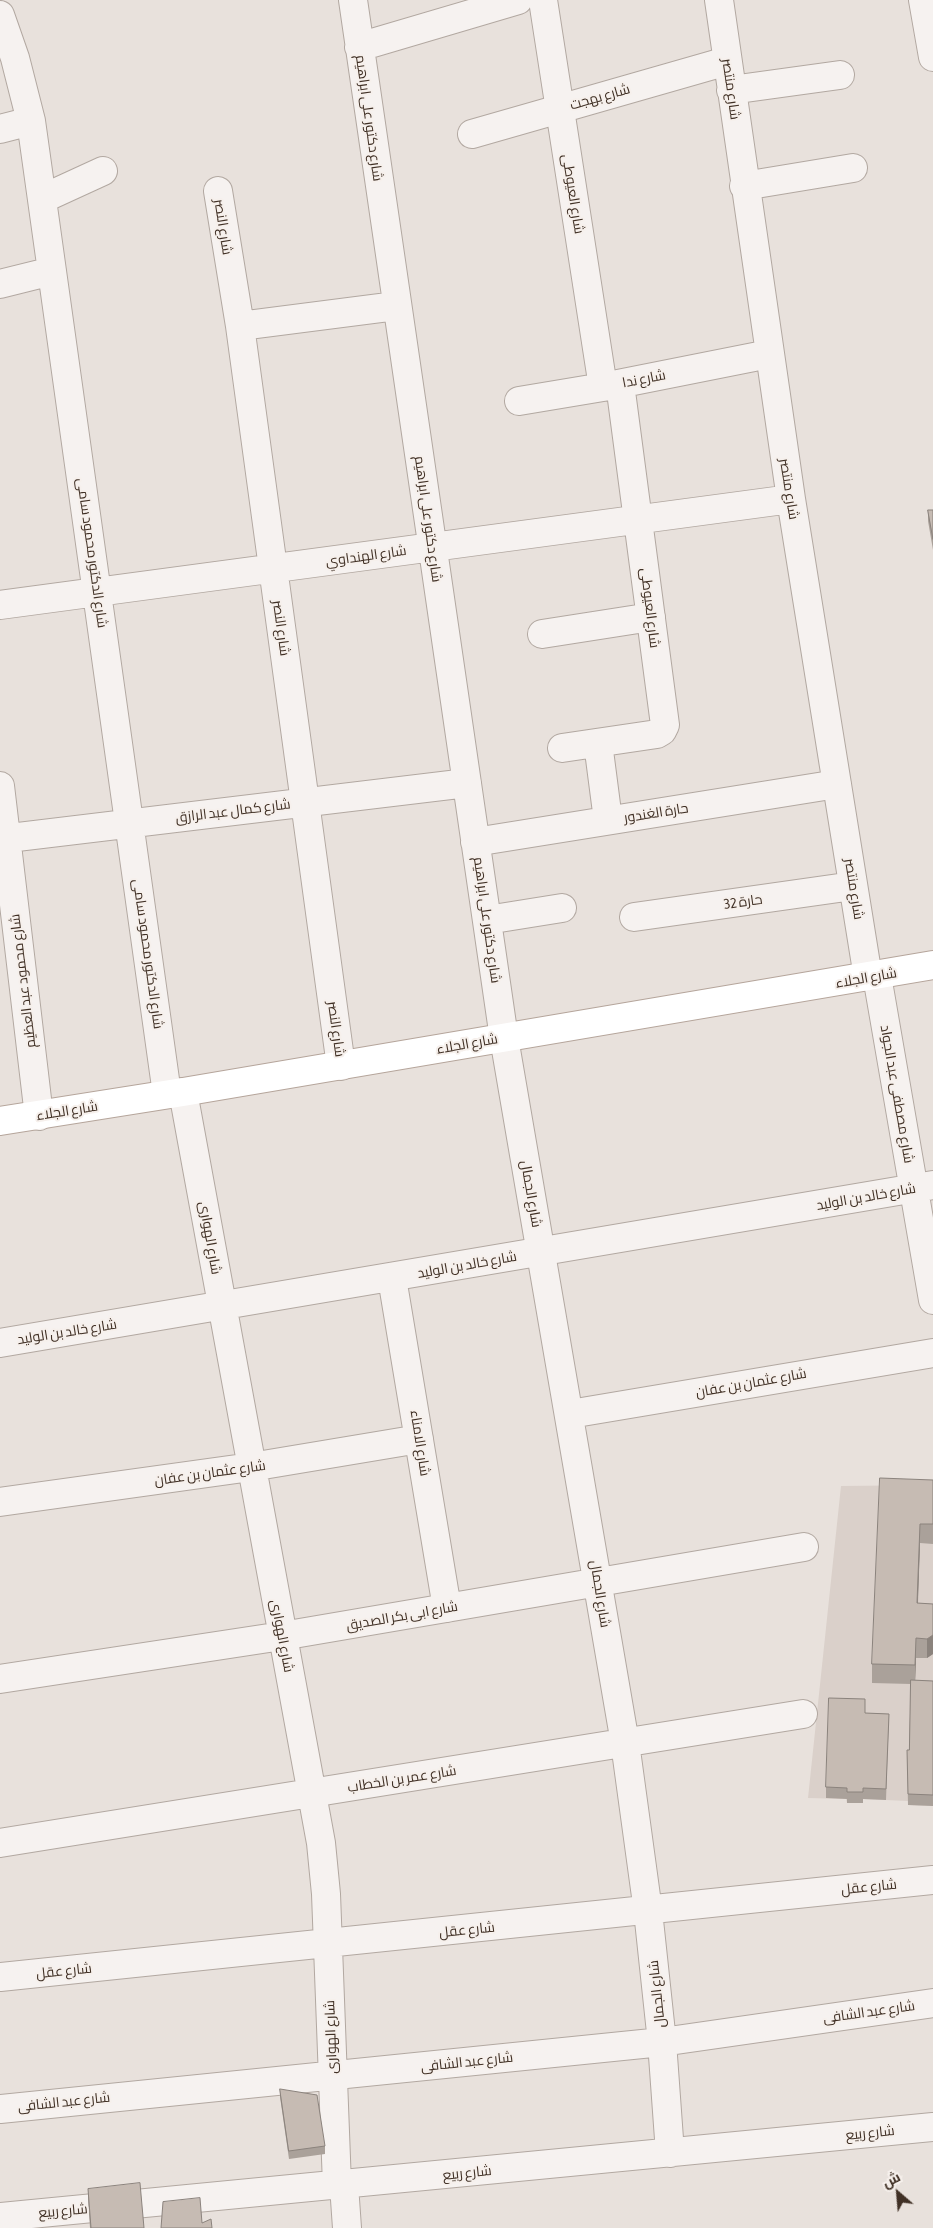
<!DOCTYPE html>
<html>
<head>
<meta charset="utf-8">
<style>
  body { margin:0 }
  #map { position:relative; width:933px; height:2228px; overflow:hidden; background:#e8e1dc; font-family:"Asap Condensed",Cairo,sans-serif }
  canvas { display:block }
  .north { position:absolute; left:873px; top:2168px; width:50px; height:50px; -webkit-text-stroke:4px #f6f0ec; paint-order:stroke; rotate:333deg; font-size:14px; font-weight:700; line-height:20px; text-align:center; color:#403025 }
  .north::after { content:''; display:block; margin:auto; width:18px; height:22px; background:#403025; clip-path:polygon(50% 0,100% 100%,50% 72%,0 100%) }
</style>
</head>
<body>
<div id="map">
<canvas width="933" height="2228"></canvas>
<div class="north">ش</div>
</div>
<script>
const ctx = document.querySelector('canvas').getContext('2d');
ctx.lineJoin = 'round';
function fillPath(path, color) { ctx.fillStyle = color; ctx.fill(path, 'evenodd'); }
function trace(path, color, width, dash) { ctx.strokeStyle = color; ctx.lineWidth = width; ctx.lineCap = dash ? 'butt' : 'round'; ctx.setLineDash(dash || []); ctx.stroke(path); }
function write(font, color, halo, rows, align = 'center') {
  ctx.font = font + ' "Asap Condensed",Cairo,sans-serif'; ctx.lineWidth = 4; ctx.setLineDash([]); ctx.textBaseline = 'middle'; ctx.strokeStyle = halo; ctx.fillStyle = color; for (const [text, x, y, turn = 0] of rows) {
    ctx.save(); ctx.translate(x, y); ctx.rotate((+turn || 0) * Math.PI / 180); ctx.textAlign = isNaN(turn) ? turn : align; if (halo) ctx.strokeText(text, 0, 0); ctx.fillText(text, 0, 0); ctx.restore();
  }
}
fillPath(new Path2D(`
  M933 1485V1806L908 1805V1801L863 1799V1803H847L846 1799 808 1798 841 1486Z`), '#dad0ca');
const minor = new Path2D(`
  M353 0 504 1038 625 1743 648 1911 662 2042 670 2153
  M543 0 603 387
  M719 0 791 499 868 977
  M923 0 933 57
  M0 15 15 58 31 121 167 1094
  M359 47 518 0
  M731 90 840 75
  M0 129 31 121
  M472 134 727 61
  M744 186 853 168
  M218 191 240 326 341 1066
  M42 199 103 171
  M0 284 52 271
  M240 326 396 306
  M519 401 603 387 769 354
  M0 605 791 499
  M542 634 651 617
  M598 743 608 820
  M562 748 657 734 662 731 665 725 620 384
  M0 786 39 1116
  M0 839 467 783
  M475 842 837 784
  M634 917 853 886
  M487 920 562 908
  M877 976 933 1300
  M183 1092 321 1843 326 1894 337 2185
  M392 1278 447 1608
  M0 1343 933 1185
  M570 1414 933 1353
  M0 1502 251 1467 419 1439
  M0 1679 282 1636 804 1547
  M0 1843 803 1714
  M0 1977 933 1880
  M0 2109 662 2042 933 2003
  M344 2185 347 2228
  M0 2217 933 2127`);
const major = new Path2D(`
  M0 1121 183 1092 933 965`);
trace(minor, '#b2a8a1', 30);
trace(major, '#b5a59b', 30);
trace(minor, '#f6f2f0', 28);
trace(major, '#fff', 28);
fillPath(new Path2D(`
  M928 510H933V550L928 521Z
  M933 1480V1544L920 1543 918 1603 933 1604V1654L927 1658H916L915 1680 933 1681V1806L908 1805 907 1750H909L911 1684 872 1683V1664Z
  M865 1713 889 1714 886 1800 863 1799V1803H847V1799L826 1798V1787Z
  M280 2089 325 2146V2154L289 2159 280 2097Z
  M88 2189 144 2228H90L88 2200Z`), '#aaa19a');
fillPath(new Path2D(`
  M920 1524V1543L917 1623V1603Z
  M933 1635V1654L927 1658V1639Z
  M916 1638V1658L915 1685V1665Z`), '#8b837d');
const building = new Path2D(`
  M928 510H933V539Z
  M880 1478 933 1480V1524H920L917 1603 933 1604V1635L927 1639 916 1638 915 1665 872 1664Z
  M911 1680 933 1681V1795L908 1794 907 1750H909Z
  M829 1698 865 1699V1713L889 1714 886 1789 863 1788V1792H847V1788L826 1787Z
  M280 2089 317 2095 325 2146 289 2151Z
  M140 2183 144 2228H91L88 2189Z
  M200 2198 202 2223 211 2219 212 2228H161L163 2202Z`);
fillPath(building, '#c6bbb3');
trace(building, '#8b837d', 1);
write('14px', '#403025', '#f6f0ec', [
  ["شارع منتصر",731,89,82],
  ["شارع بهجت",600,97,-16],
  ["شارع دكتور على ابراهيم",369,118,82],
  ["شارع العيوطى",573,194,81],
  ["شارع النصر",223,227,81],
  ["شارع ندا",644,379,-11],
  ["شارع منتصر",789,489,81],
  ["شارع دكتور على ابراهيم",428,519,82],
  ["شارع الدكتور محمود سامى",92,553,82],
  ["شارع الهنداوي",366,556,-8],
  ["شارع العيوطى",650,608,83],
  ["شارع النصر",281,628,82],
  ["شارع كمال عبد الرازق",233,811,-7],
  ["حارة الغندور",656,813,-9],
  ["شارع منتصر",854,889,81],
  ["حارة 32",743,902,-8],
  ["شارع دكتور على ابراهيم",487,920,82],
  ["شارع الدكتور محمود سامى",148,954,82],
  ["شارع الجلاء",866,978,-10],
  ["شارع محمود عبد العظيم",23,981,-97],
  ["شارع النصر",336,1029,82],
  ["شارع الجلاء",467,1044,-10],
  ["شارع مصطفى عبد الجواد",897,1094,80],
  ["شارع الجلاء",67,1111,-9],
  ["شارع الجمال",531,1194,80],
  ["شارع خالد بن الوليد",866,1197,-10],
  ["شارع الهوارى",210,1238,80],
  ["شارع خالد بن الوليد",467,1265,-10],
  ["شارع خالد بن الوليد",67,1332,-9],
  ["شارع عثمان بن عفان",751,1383,-10],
  ["شارع الامناء",420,1443,81],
  ["شارع عثمان بن عفان",210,1473,-8],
  ["شارع الجمال",600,1594,81],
  ["شارع ابى بكر الصديق",402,1616,-10],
  ["شارع الهوارى",282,1636,79],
  ["شارع عمر بن الخطاب",402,1779,-9],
  ["شارع عقل",869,1887,-6],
  ["شارع عقل",467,1930,-6],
  ["شارع عقل",64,1971,-6],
  ["شارع الجمال",657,1994,-96],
  ["شارع عبد الشافى",869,2012,-8],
  ["شارع الهوارى",331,2037,-92],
  ["شارع عبد الشافى",467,2062,-6],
  ["شارع عبد الشافى",64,2102,-6],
  ["شارع ربيع",870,2133,-6],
  ["شارع ربيع",467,2173,-6],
  ["شارع ربيع",63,2211,-5]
]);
</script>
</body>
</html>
